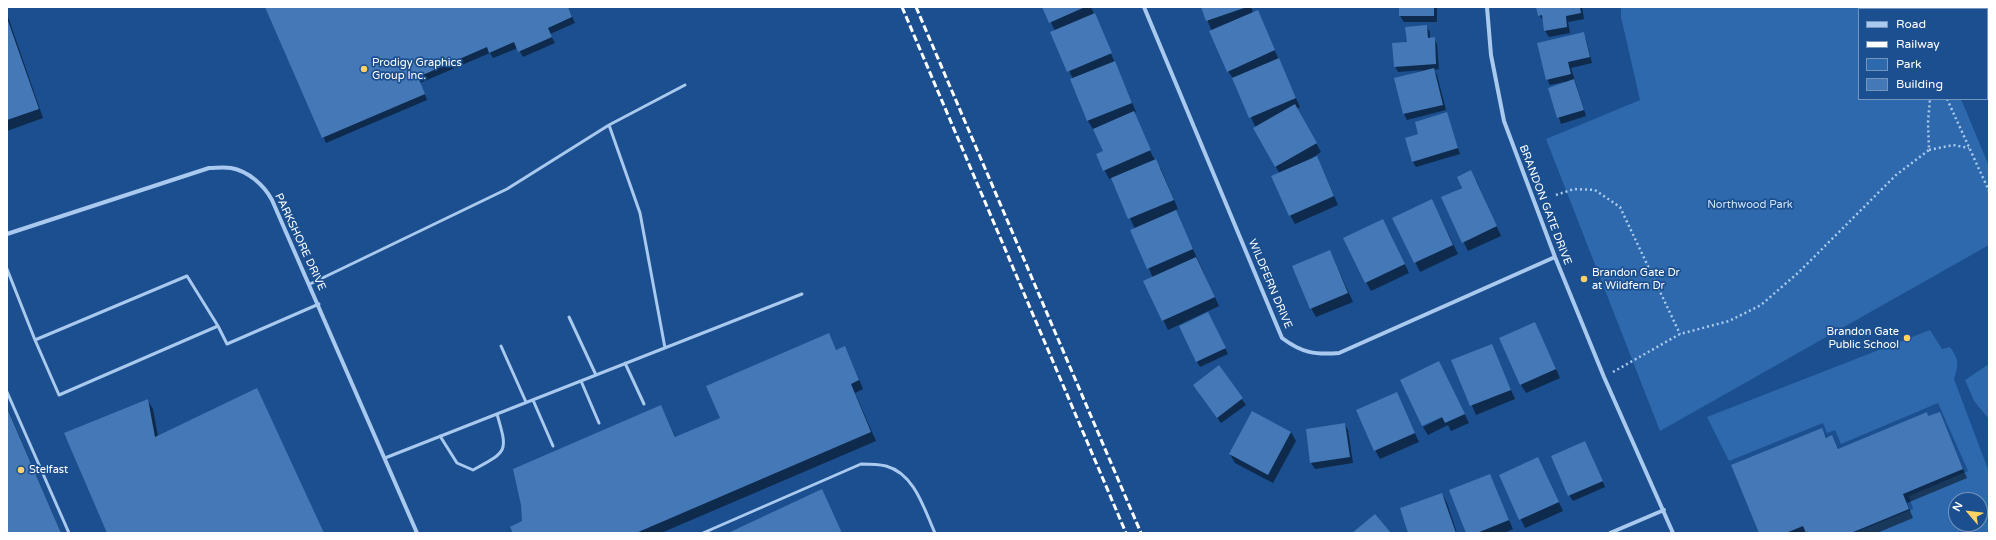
<!DOCTYPE html>
<html>
<head>
<meta charset="utf-8">
<style>
  body { margin:0 }
  #map { position:relative; width:1996px; height:540px; overflow:hidden; background:#1b4f8f; font-family:"Varela Round",sans-serif }
  canvas { display:block }
  .frame { position:absolute; inset:0; border:8px solid #fff; pointer-events:none }
  .legend { position:absolute; left:1858px; top:8px; width:130px; height:92px; box-sizing:border-box; background:#1b4f8f; border:1px solid #7695bc; margin:0; padding:5px 7px; list-style:none; font-size:12px; color:#fff }
  .legend li { display:flex; align-items:center; gap:8px; height:20px }
  .legend b { width:20px; border:1px solid #7695bc }
  .north { position:absolute; left:1948px; top:492px; width:40px; height:40px; box-sizing:border-box; background:#1b4f8f; border:1px solid #7695bc; border-radius:50%; rotate:298deg; font-size:11px; font-weight:700; line-height:16px; text-align:center; color:#fff }
  .north::after { content:''; display:block; margin:auto; width:14px; height:18px; background:#ffd166; clip-path:polygon(50% 0,100% 100%,50% 72%,0 100%) }
</style>
</head>
<body>
<div id="map">
<canvas width="1996" height="540"></canvas>
<div class="frame"></div>
<ul class="legend">
<li><b style="height:5px;background:#a9c9ee"></b>Road</li>
<li><b style="height:5px;background:#fff"></b>Railway</li>
<li><b style="height:11px;background:#2e69ad"></b>Park</li>
<li><b style="height:11px;background:#4478b7"></b>Building</li>
</ul>
<div class="north">N</div>
</div>
<script>
const ctx = document.querySelector('canvas').getContext('2d');
ctx.lineJoin = 'round';
function fillPath(path, color) { ctx.fillStyle = color; ctx.fill(path, 'evenodd'); }
function trace(path, color, width, dash) { ctx.strokeStyle = color; ctx.lineWidth = width; ctx.lineCap = dash ? 'butt' : 'round'; ctx.setLineDash(dash || []); ctx.stroke(path); }
function write(font, color, halo, rows, align = 'center') {
  ctx.font = font + ' "Varela Round",sans-serif'; ctx.lineWidth = 3.5; ctx.setLineDash([]); ctx.textBaseline = 'middle'; ctx.strokeStyle = halo; ctx.fillStyle = color; for (const [text, x, y, turn = 0] of rows) {
    ctx.save(); ctx.translate(x, y); ctx.rotate((+turn || 0) * Math.PI / 180); ctx.textAlign = isNaN(turn) ? turn : align; if (halo) ctx.strokeText(text, 0, 0); ctx.fillText(text, 0, 0); ctx.restore();
  }
}
fillPath(new Path2D(`
  M1621 7H1922L1923 9H1859V99H1961L1989 166V245L1660 431 1546 139 1640 100 1621 17Z
  M1930 330 1942 349 1950 347C1959 360 1959 363 1954 379L1989 472V533H1854L1913 509 1909 496 1968 471 1938 403 1841 444 1835 430 1827 433 1823 423 1729 461 1707 417ZM1956 500H1980V524H1956Z
  M1989 364V419L1974 401 1965 380Z`), '#2e69ad');
fillPath(new Path2D(`
  M267 7H568L575 23 550 34 555 43 523 57 518 48 493 58 490 53 420 83 427 100 326 143Z
  M1044 7H1091L1136 112 1134 113 1152 155 1161 169 1178 209 1175 210 1219 306 1168 330 1145 282 1153 278 1132 231 1135 229 1112 178 1109 179 1097 155 1104 152 1095 129H1093L1088 121 1073 79 1051 33 1055 31Z
  M1202 7H1251L1253 13 1257 11 1300 107 1297 109 1321 152 1312 158V159L1316 157 1321 166 1338 205 1295 224 1290 215 1280 174 1254 129 1256 128 1234 80 1228 71Z
  M1400 7H1437V22H1404L1400 16Z
  M1537 7H1582L1584 19 1568 22 1570 33 1549 37 1545 31 1544 21 1539 15Z
  M1954 7H1978L1974 9H1955Z
  M1985 7H1989V40L1987 41V9H1979Z
  M7 14 43 118 7 131Z
  M1426 26 1430 32V39L1434 38 1437 44 1439 69 1434 70 1437 75 1446 110 1407 120 1404 114 1395 79 1423 70 1398 72 1395 66 1408 43Z
  M1583 33 1586 39 1592 63 1571 68 1586 116 1561 124 1549 88 1564 84V82L1550 85 1547 79Z
  M1446 113 1460 154 1416 167 1413 162 1420 134Z
  M1476 180 1501 236 1468 251 1442 198Z
  M1432 200 1458 254 1420 272 1394 218Z
  M1388 229 1409 273 1371 291 1366 282Z
  M1330 251 1353 302 1316 317 1311 308Z
  M1211 319 1228 354 1200 367 1197 362Z
  M1539 332 1560 378 1526 393 1521 385Z
  M828 334 836 351 844 347 849 356 863 389 855 393 876 441 661 533H514L523 522 661 406 676 438 721 418Z
  M1491 345 1515 399 1476 415 1453 361Z
  M1439 362 1469 423 1451 431 1448 425 1428 435 1423 427 1447 415Z
  M1219 367 1246 405 1221 423 1194 385Z
  M1396 393 1419 442 1380 459 1375 450Z
  M148 401 153 409 158 436 324 533H108Z
  M7 407 61 533H7Z
  M1939 413 1967 478 1907 503 1913 518 1877 533H1760L1821 429 1827 438 1832 436 1839 450Z
  M1345 425 1348 430 1353 463 1315 469 1311 463Z
  M1291 432 1296 441 1273 483 1235 463 1230 454Z
  M1588 448 1605 487 1573 501 1569 495Z
  M1538 459 1563 511 1525 528 1500 476Z
  M1489 475 1513 529 1504 533H1467Z
  M1442 494 1447 503 1457 533H1409Z`), '#0007');
fillPath(new Path2D(`
  M265 7H568L572 17 548 28 552 37 518 52 514 42 489 53 487 47 418 77 425 94 322 138Z
  M1042 7H1085L1049 23Z
  M1201 7H1247L1206 21Z
  M1399 7H1434V16H1399Z
  M1536 7H1580L1581 13 1566 16 1567 27 1544 31 1542 15 1538 16Z
  M1982 7H1989V33L1987 34V9H1977Z
  M1258 10 1275 50 1227 72 1209 31Z
  M1095 13 1112 53 1067 72 1050 32Z
  M7 18 39 109 7 120Z
  M1427 25 1428 38 1435 37 1436 64 1394 67 1392 43 1407 42 1405 27Z
  M1584 32 1590 57 1568 62 1571 74 1546 80 1537 43Z
  M1989 57V84L1987 85V58Z
  M1279 58 1296 98 1249 118 1232 78Z
  M1115 61 1132 103 1087 121 1070 79Z
  M1434 68 1443 105 1403 114 1394 78Z
  M1574 79 1584 110 1557 118 1548 88Z
  M1295 104 1317 143 1275 167 1253 128Z
  M1134 111 1151 150 1103 171 1096 154 1103 151 1093 129Z
  M1447 112 1458 148 1412 162 1405 138 1418 134 1415 122Z
  M1317 156 1334 196 1289 216 1271 176Z
  M1156 159 1174 200 1128 219 1111 178Z
  M1471 170 1497 226 1462 243 1441 197 1462 188 1457 177Z
  M1432 199 1453 245 1414 263 1392 218Z
  M1176 210 1193 249 1147 269 1130 230Z
  M1383 219 1405 264 1365 283 1343 238Z
  M1330 250 1348 293 1310 309 1292 266Z
  M1196 257 1215 297 1162 321 1143 281Z
  M1208 312 1226 348 1196 362 1179 326Z
  M1535 322 1556 369 1520 385 1499 338Z
  M829 333 836 350 845 346 859 380 851 384 871 432 636 533H513L510 527 522 521 521 505 513 469 661 405 675 437 720 418 706 386Z
  M1492 344 1511 390 1470 406 1451 360Z
  M1439 361 1465 414 1445 423 1442 417 1422 426 1400 380Z
  M1219 365 1243 398 1217 418 1193 385Z
  M257 388 324 533H107L64 433 148 399 155 437Z
  M1397 392 1415 433 1374 451 1356 410Z
  M7 408 61 533H7Z
  M1252 411 1291 432 1268 475 1229 454Z
  M1927 412 1928 416 1940 412 1963 469 1903 494 1909 509 1851 533H1806L1803 526 1786 533H1759L1731 465 1822 428 1826 438 1832 435 1838 449Z
  M1345 423 1350 457 1310 463 1306 429Z
  M1585 441 1603 481 1568 496 1551 456Z
  M1538 457 1559 502 1519 520 1499 475Z
  M1490 474 1509 520 1477 533H1466L1449 490Z
  M822 489 842 533H728Z
  M1442 493 1456 533H1408L1400 508Z
  M1375 514 1391 533H1352Z`), '#4478b7');
trace(new Path2D(`
  M1987 42 1989 41
  M1947 99 1989 191
  M1929 150 1953 145 1969 148
  M1556 195 1574 189 1595 190 1620 207 1680 334
  M1613 372 1680 334 1729 321 1761 305 1799 272 1896 175 1929 150 1928 122 1930 99`), '#a9c9ee', 2.5, [2, 3]);
trace(new Path2D(`
  M609 125 685 85
  M7 269 35 340 187 276 218 326 227 344 319 304
  M310 284 507 189 609 125 640 213 665 348
  M569 317 596 375
  M35 340 59 395 218 326
  M501 346 526 402
  M625 363 644 404
  M581 381 599 423
  M7 392 69 533
  M533 400 553 446
  M440 436 457 463 473 470C508 451 508 452 497 414
  M385 458 802 294
  M703 533 861 464C869 464 878 464 886 466 915 474 924 509 935 533`), '#a9c9ee', 3);
trace(new Path2D(`
  M1144 7 1282 338C1302 353 1315 355 1339 353L1555 257
  M1487 7 1491 55 1504 121 1555 257 1604 377 1673 533
  M7 234 209 168C216 168 224 167 231 168 248 171 264 185 272 200L417 533
  M1610 533 1664 510`), '#a9c9ee', 4);
trace(new Path2D(`
  M902 7 1126 533
  M916 7 1141 533`), '#fff', 3, [7, 3]);
for (const [x, y, r, color] of [
  [364,69,4,"#ffd166"],
  [1584,279,4,"#ffd166"],
  [1907,338,4,"#ffd166"],
  [21,470,4,"#ffd166"]
]) { const dot = new Path2D(); dot.arc(x, y, r, 0, 2 * Math.PI); ctx.fillStyle = color; ctx.fill(dot); trace(dot, '#1b4f8f', 1.5); }
write('11px', '#fff', '#1b4f8f', [
  ["Prodigy Graphics",372,63],
  ["Group Inc.",372,76],
  ["Brandon Gate Dr",1592,273],
  ["at Wildfern Dr",1592,286],
  ["Brandon Gate",1899,332,"right"],
  ["Public School",1899,345,"right"],
  ["Stelfast",29,470]
], 'left');
write('11px', '#fff', '#1b4f8f', [
  ["BRANDON GATE DRIVE",1545,205,69],
  ["PARKSHORE DRIVE",300,242,65],
  ["WILDFERN DRIVE",1270,284,67]
]);
write('11px', '#cfe3fa', '#1b4f8f', [
  ["Northwood Park",1750,205]
]);
</script>
</body>
</html>
